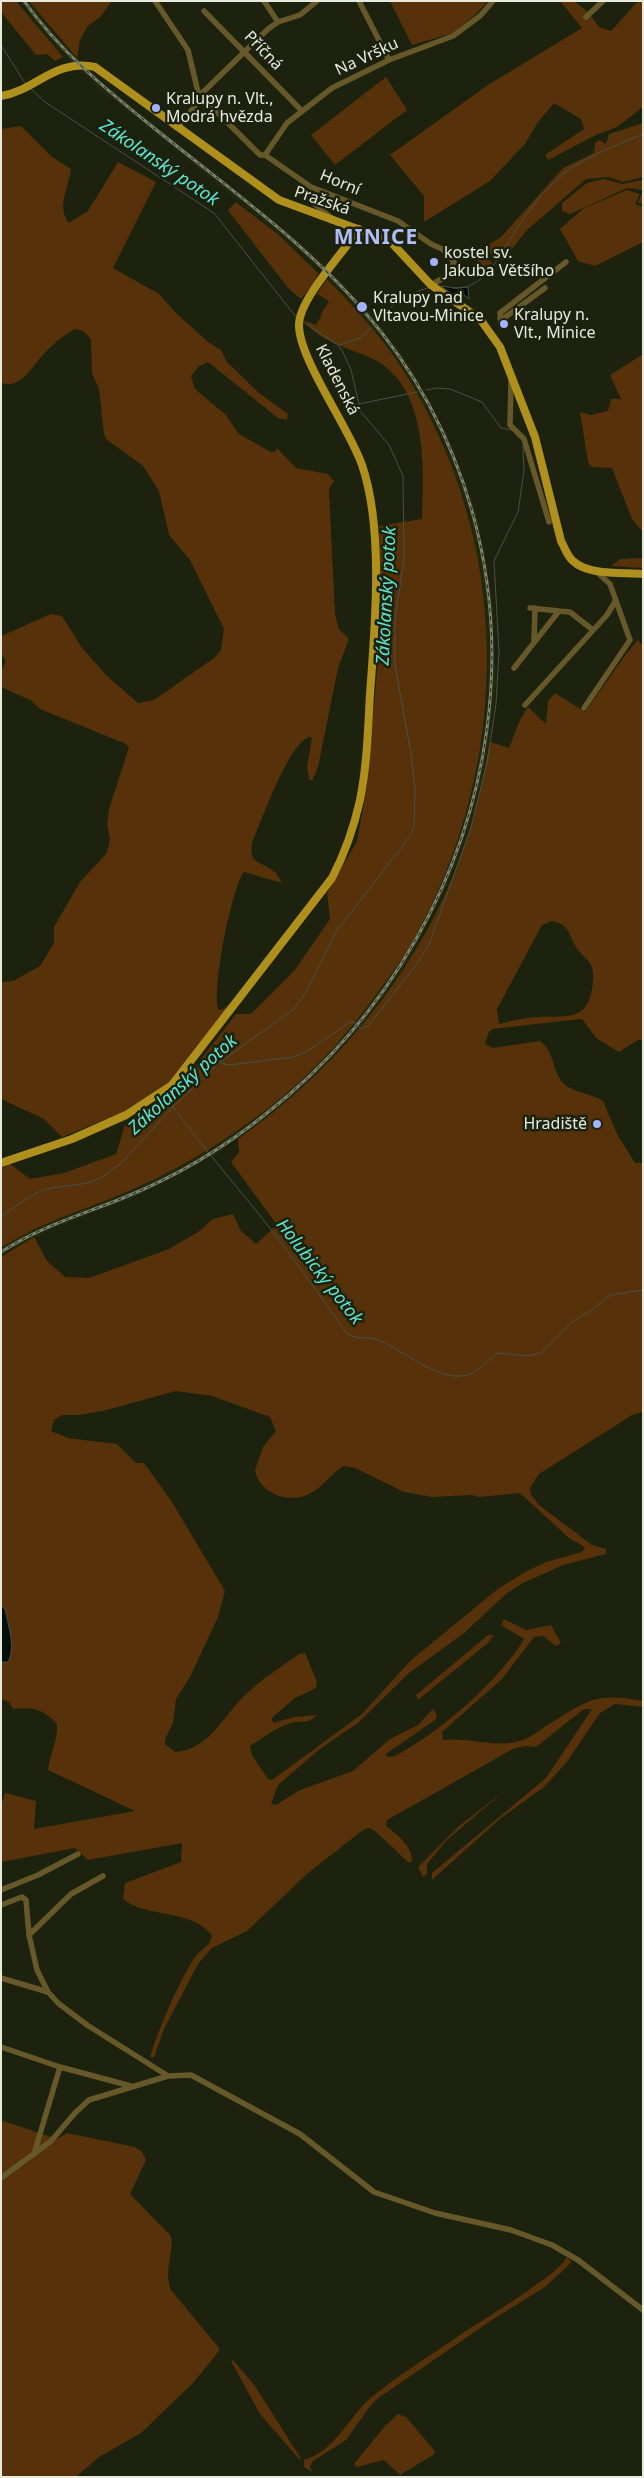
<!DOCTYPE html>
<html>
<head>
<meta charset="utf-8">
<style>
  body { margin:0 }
  #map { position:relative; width:644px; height:2478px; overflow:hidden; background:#1c220e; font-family:"Noto Sans",sans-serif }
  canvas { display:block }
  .frame { position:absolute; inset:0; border:2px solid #e6ebdd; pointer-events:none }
</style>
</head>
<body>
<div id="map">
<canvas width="644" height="2478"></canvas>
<div class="frame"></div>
</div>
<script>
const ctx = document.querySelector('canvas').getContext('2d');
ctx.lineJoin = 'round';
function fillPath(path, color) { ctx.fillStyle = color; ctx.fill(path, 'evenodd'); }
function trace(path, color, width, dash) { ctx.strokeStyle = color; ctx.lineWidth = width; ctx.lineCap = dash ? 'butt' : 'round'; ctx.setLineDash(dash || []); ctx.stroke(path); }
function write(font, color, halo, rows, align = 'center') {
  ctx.font = font + ' "Noto Sans",sans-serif'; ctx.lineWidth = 5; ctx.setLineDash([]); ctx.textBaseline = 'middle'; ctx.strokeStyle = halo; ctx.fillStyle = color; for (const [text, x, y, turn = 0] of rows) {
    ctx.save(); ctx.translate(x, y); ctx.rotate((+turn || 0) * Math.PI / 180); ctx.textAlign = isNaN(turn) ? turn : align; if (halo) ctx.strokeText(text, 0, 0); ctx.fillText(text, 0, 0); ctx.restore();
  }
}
fillPath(new Path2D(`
  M19 1H29L61 42 101 81 314 254 368 310 399 349 420 383 447 434 477 514 493 605 496 684 490 742 478 798 470 828 448 885 410 960 364 1024 342 1050 290 1100 215 1155 142 1194 47 1231 1 1257V1248L30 1230 138 1187 211 1148 285 1094 336 1045 358 1019 403 956 441 882 463 826 471 797 482 740 488 684 486 606 469 516 441 437 423 404 392 354 325 275 283 237 96 86 55 47Z`), '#21280c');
fillPath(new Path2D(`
  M1 1H16L63 57 55 61 47 54 36 55 1 12Z
  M29 1H112L100 17 87 27 80 40 77 58Z
  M390 1H488L475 15 453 33 412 45Z
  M560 1H574L588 12 599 27 611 31 638 1H643V107L617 127 596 135 548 160 545 155 584 129 581 119 554 103 538 122 525 144 490 181 424 222V196L390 155 488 85 582 28Z
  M386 77 407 110 335 165 311 135Z
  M643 123V177L623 182 609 177 586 179 527 230 503 260 493 256 485 247 501 237 563 168 594 153 595 143 599 140 606 144 609 134Z
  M21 126 52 157 71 169C69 187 56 207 69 223L88 211 118 162 156 182 113 268 159 294 176 313 208 342 221 350 227 362 259 393 288 414 287 420 278 418 208 362 199 366 191 376 195 389 225 414 239 434 271 452H275L277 448 296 468 328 474 334 481 329 489 335 614 339 629 349 639 338 668 318 767 312 781 309 779 307 767 312 738 309 737C289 743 261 822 252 843 248 865 262 861 275 872 278 875 280 880 282 883L244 872C232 886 210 996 219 1010L223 1009 231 1003 169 1084 131 1109 62 1137 44 1119 1 1099V982L13 981 40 966 54 943V927L80 882 107 853 110 839 107 824 109 809 129 747 124 743 40 709 32 701 1 687V671L6 661 1 654V636L51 614 62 616 82 648 106 675 138 703 154 700 214 658 221 650 224 629 190 560 169 535 159 491 143 466 106 439 104 434 99 389 92 373 91 339 83 331 75 329C62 336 51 346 41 357 30 369 21 389 1 383V129Z
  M604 179 622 184 643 180V204L638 203 643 190 627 188 570 214 562 211V203L587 183Z
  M627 190 640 194 635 204 643 207V242L595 266 578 261 560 229 584 208Z
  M236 202 280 236 318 273 314 283 301 299 289 289 230 213 228 210Z
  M485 255 492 263 475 278 468 269Z
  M327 279C354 307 382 337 403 370 514 543 513 763 413 941 403 959 390 975 378 992 351 1030 321 1064 286 1094 241 1131 191 1163 138 1187 92 1208 44 1220 1 1248V1165L9 1163 30 1179 64 1173 116 1154 125 1125 168 1096 198 1063 236 1014H251L294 971 330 919 327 893 357 841 367 787 381 626 379 526 422 519C424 465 428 383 369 357 346 347 318 341 304 320L316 325 322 315 321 314 329 301 317 294Z
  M643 354V532L632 519 612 468 592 467 588 462 580 412 591 415 608 411 611 399H621L610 375Z
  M643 558V568L611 566 620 559Z
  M638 640 643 646V1040H638L619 1052 596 1038 583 1020 580 1019 493 1029 489 1032 485 1044 493 1048 540 1041C555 1052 552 1071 563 1083 573 1093 591 1093 603 1101L617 1134 635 1163H643V1412L632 1415 539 1474 530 1488 531 1495 539 1505 592 1545 606 1549V1554L563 1565 521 1584 506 1594 463 1634 409 1673 358 1723 320 1749 278 1785 271 1804 276 1805 300 1790 353 1771 390 1739 418 1725 433 1709 437 1715 435 1720 386 1754 388 1757 395 1756C440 1732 498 1682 524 1639L501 1625 504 1619 526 1630 551 1625 561 1643 556 1646 543 1636 534 1637 502 1679 442 1732 443 1740C468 1737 491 1747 516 1742 526 1740 538 1732 546 1726 588 1701 593 1692 643 1701V1707L615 1704 600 1713 566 1763 544 1787 501 1818 432 1880V1873L546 1778 592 1709H584L536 1747 525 1746 513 1749 387 1820 386 1826C397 1834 413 1847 412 1862H408L375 1831 369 1828 363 1830 308 1873 247 1931 212 1948 198 1964 164 2029 154 2057H150C159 2028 177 1986 193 1960 199 1950 209 1948 212 1936 195 1909 145 1918 123 1899L125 1883 181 1862 182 1843 88 1860 75 1848 1 1862V1805L5 1793 36 1801 34 1829 135 1811 48 1770C50 1754 58 1740 57 1724 43 1709 33 1707 13 1709L9 1702 1 1699V1257L34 1237 47 1261 65 1277 89 1278 169 1249 198 1232 213 1219 233 1214 241 1231 256 1244 277 1225 231 1162 239 1153 238 1139C346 1063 432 954 471 826 479 799 484 770 490 742L509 748 519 722 528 707 546 724 548 701 555 693 585 712 626 654ZM552 921C570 924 569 937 578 950 581 955 588 959 591 965 596 976 592 1004 581 1011 569 1019 550 1016 536 1017 524 1018 511 1021 499 1024L497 1009 542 925ZM176 1391 212 1396 270 1417 276 1431 263 1447 255 1470C259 1495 293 1506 314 1491 325 1484 332 1473 344 1466L355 1468 404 1492 432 1497 472 1495 479 1497 520 1493 569 1538 585 1547 582 1552 546 1562 527 1571 499 1588 410 1661 362 1714 272 1780 268 1779 253 1757 250 1746C263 1738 274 1729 288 1724 300 1719 306 1726 317 1715L294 1717 274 1723 272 1720 273 1717 295 1698 316 1688 317 1682 305 1653 299 1654C281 1667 260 1680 244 1696 223 1717 208 1750 175 1752L165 1744V1739L173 1723 176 1699 190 1677 218 1617 225 1591 172 1502 144 1463H136L117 1444 68 1438 51 1431 54 1420 62 1415H78L103 1411Z
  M488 1635H494L488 1643 418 1700 416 1695Z
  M504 1791 446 1841 427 1864V1874L423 1877 418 1867 459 1826Z
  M1 2120 57 2139 67 2133 135 2147 142 2152 146 2160 130 2194 170 2235C176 2248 163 2268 171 2290L219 2348V2351L194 2382 141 2433 99 2457 76 2477H1Z
  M566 2257 572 2262 545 2287 492 2320 377 2399 368 2409 346 2440 313 2461 310 2466 312 2472 304 2467V2460C337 2450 349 2415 373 2396 400 2374 431 2355 460 2335 476 2324 566 2270 566 2257Z
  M233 2360 255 2386 300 2457V2460L260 2414 231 2361Z
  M398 2414 406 2417 435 2451 433 2455 400 2475 384 2460 357 2467 354 2464 385 2426Z`), '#563109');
const water = new Path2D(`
  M441 286 456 288 468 287 469 299 464 295 457 297Z
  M1 1606 5 1609C8 1624 16 1648 8 1662H1Z`);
fillPath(water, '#040f0d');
trace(water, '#48514b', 1);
trace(new Path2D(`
  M1 45 25 83
  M31 89 45 102 214 213 296 317
  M452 288C484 292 500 254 514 233 525 217 538 197 552 184 575 160 613 147 643 134
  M376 322C390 306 407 293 428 288
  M339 345 360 338 371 328
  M426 390 437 388 450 389 482 402 501 428 512 430
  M359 404 417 392
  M221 1063 229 1065 294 1057 309 1050 350 1022H353L362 1029 368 1026 416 965 429 945 471 827 487 763 496 704 499 652 494 561 518 512 524 471 523 446
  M173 1107C197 1140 223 1170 249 1202 284 1245 316 1289 347 1334 358 1340 370 1336 381 1341 403 1351 444 1385 470 1374 479 1370 489 1360 498 1353L528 1356 541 1353 573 1321 592 1310 610 1295 643 1290
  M1 1216 34 1194 45 1189 88 1183 101 1178 120 1164 173 1107 220 1062 294 1009 306 992 336 932 411 835 414 826 415 790 411 754 395 665V618L404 560 403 476 389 445 361 412 351 370 343 352 338 345 303 322`), '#48514b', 1);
trace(new Path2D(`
  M155 1 188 50 198 92 195 106 177 128
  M264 1 278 22
  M359 1 389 60
  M204 11 302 111
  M586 17 603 1
  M198 97 205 100 260 155H265L311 187 398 221 431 244 442 249 454 262 447 276 431 285
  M198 97 268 29 278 22 300 15 317 1
  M265 155 287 123 332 88 389 60 453 36 480 16 493 1
  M305 196 333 219
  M500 318H504L545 288
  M501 323 500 313 566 262
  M511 379 510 425 524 439 549 522
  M530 608 559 611
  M534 642 535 608
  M514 668 559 611 570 612 593 630
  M525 705 607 615 616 600
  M584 708 630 640 610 584 600 575V571
  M1 1890 38 1875 78 1854
  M1 1905 22 1897 26 1900 29 1935 37 1970 48 1992 58 2003 87 2025 168 2076
  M29 1935 71 1894 103 1876
  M1 1978 48 1992
  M1 2047 60 2067 131 2086
  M34 2154 60 2067
  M1 2178 51 2141 75 2113 89 2100 168 2076 191 2075 300 2134 374 2192 435 2213 511 2230 552 2245 578 2260 643 2310`), '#67582a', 5.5);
trace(new Path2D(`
  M1 96C35 91 55 58 95 67L279 200 390 241 431 285 480 319 500 347 535 437 561 541C565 548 567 556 573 561 589 576 623 572 643 574
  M1 1163 72 1139 126 1115 172 1085 332 878C345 853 354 827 360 800 367 766 368 729 370 694 375 627 384 529 362 465 349 427 298 358 299 324 300 298 344 252 359 229`), '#af901d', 8);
const rail = new Path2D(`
  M1 1252C39 1227 81 1215 123 1198 175 1177 224 1148 267 1113 513 919 575 554 363 310 301 239 222 183 149 124 103 87 59 50 24 1`);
trace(rail, '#7c8270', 3);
trace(rail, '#1c220e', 1, [4]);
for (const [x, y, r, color] of [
  [156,108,5,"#a2b2fd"],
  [434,262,5,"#a2b2fd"],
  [362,307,6,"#a2b2fd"],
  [504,324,5,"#a2b2fd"],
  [597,1124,5,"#a2b2fd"]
]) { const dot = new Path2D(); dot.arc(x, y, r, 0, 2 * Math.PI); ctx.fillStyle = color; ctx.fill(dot); trace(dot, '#1c220e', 2); }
write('16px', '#e6ebdd', '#1c220e', [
  ["Příčná",263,51,46],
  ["Na Vršku",367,57,-25],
  ["Horní",340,183,22],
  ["Pražská",322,201,19],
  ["Kladenská",337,380,63]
]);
write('16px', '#e6ebdd', '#1c220e', [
  ["Kralupy n. Vlt.,",166,99],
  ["Modrá hvězda",166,117],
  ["kostel sv.",444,253],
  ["Jakuba Většího",444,271],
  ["Kralupy nad",373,298],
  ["Vltavou-Minice",373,316],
  ["Kralupy n.",514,315],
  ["Vlt., Minice",514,333],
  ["Hradiště",587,1124,"right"]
], 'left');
write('italic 18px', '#5de4d3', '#1c220e', [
  ["Zákolanský potok",159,163,34],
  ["Zákolanský potok",387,596,-87],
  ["Zákolanský potok",183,1085,-42],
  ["Holubický potok",319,1272,52]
]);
ctx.letterSpacing = '1px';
write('bold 21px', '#b1bef6', '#1c220e', [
  ["MINICE",376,238]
]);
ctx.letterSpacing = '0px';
</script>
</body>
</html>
